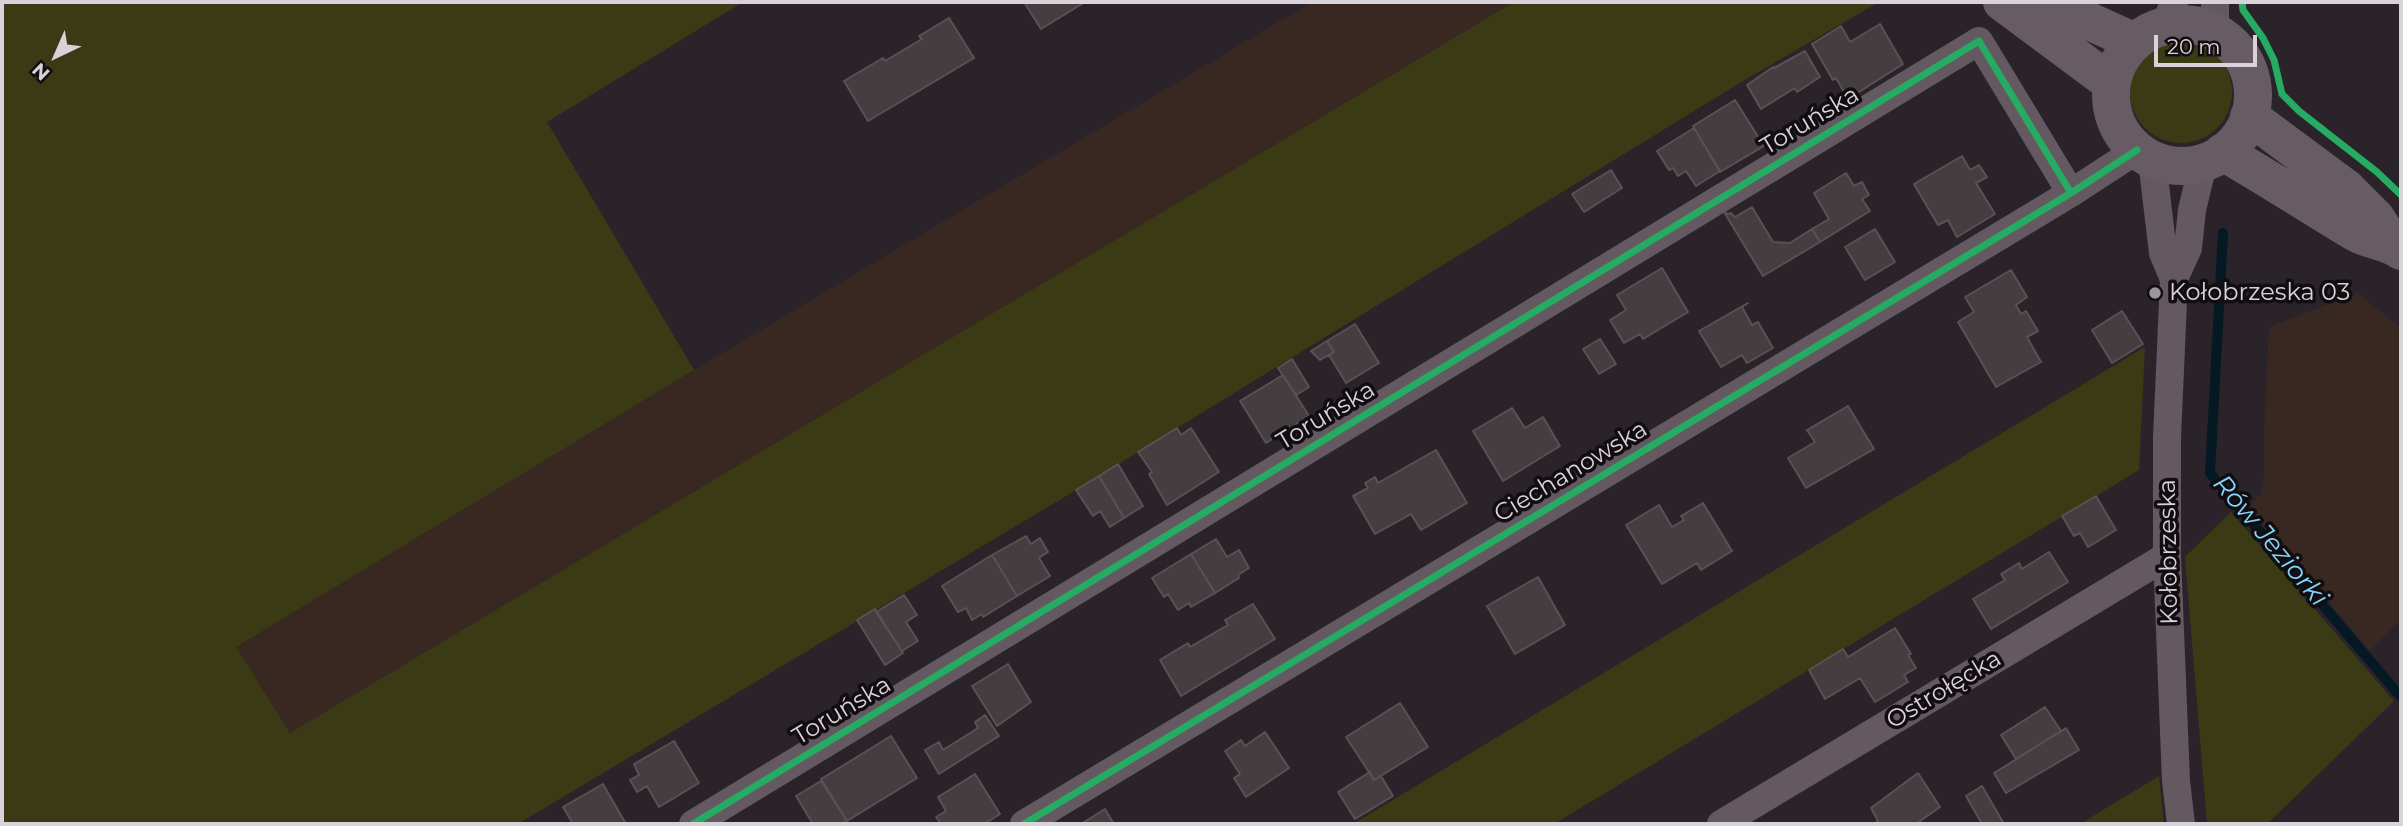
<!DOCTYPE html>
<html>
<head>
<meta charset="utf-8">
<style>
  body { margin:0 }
  #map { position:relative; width:2403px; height:826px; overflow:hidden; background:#2a242a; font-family:Montserrat,sans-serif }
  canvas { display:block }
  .frame { position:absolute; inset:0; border:4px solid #dad2da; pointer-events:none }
  .north { position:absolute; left:21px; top:21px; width:70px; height:70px; -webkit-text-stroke:5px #120d11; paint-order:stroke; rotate:224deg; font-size:19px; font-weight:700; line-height:28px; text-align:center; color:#dad2da }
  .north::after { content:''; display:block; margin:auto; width:24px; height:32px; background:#dad2da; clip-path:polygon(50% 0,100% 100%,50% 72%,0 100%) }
  .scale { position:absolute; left:2154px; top:35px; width:103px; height:32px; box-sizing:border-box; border:4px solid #dad2da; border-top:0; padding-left:9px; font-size:21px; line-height:24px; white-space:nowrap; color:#dad2da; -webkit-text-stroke:5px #120d11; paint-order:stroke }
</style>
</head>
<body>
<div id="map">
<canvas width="2403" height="826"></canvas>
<div class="frame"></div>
<div class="north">N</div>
<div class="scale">20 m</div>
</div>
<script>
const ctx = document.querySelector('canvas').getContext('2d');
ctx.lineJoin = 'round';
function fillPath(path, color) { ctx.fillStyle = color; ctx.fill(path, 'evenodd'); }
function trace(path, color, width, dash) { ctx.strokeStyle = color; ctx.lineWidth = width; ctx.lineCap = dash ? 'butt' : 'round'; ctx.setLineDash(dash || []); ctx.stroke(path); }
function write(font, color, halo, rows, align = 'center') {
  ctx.font = font + ' Montserrat,sans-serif'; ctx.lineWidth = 7; ctx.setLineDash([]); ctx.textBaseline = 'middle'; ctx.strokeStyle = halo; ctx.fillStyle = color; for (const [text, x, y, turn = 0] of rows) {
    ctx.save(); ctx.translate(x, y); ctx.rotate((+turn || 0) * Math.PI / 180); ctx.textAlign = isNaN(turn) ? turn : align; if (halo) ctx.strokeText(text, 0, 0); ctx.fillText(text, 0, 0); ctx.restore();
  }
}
fillPath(new Path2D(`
  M1312 2H1514L290 734 235 647 694 370Z
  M2358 293 2401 328V619L2370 651 2249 507 2261 493 2264 477V430L2269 327Z`), '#382821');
fillPath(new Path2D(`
  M2 2H743L547 122 694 370 236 647 290 733 1514 2H1879L1743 81 1076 490 518 824H2Z
  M2130 92a51 51 0 1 1 102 0a51 51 0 1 1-102 0Z
  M2145 347 2139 470 1554 824H1353Z
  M2231 512 2394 701 2267 824H2207L2185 557Z
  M2159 776 2164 824H2080Z`), '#3a3b15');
trace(new Path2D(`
  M2223 233 2210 473 2401 697`), '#041924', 10);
const building = new Path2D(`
  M1024 2H1085L1041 29Z
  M949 18 974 58 868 121 844 81 883 58 885 61 922 39 919 36Z
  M1880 24 1903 64 1848 99 1836 78 1833 80 1812 44 1841 26 1850 42Z
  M1805 51 1820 77 1797 92 1795 88 1761 109 1747 85 1773 67 1774 68Z
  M1735 100 1764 146 1720 172 1693 126Z
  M1694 128 1720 171 1696 186 1686 171 1678 176 1673 168 1669 170 1657 151Z
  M1962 156 1970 170 1979 165 1987 177 1976 183 1995 214 1957 237 1948 220 1938 225 1914 184Z
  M1611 170 1622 188 1584 212 1572 194Z
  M1846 173 1854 186 1862 182 1869 195 1862 199 1870 211 1820 242 1812 229 1829 219 1814 193Z
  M1752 207 1773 242 1790 243 1812 229 1820 242 1763 276 1724 212 1728 214 1731 213 1735 217Z
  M1875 229 1895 262 1865 280 1845 247Z
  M1662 268 1688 312 1643 339 1640 334 1624 343 1610 320 1626 310 1617 295Z
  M2011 270 2027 297 2016 305 2021 314 2026 311 2038 331 2027 337 2041 362 1996 387 1958 322 1974 312 1965 297Z
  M1748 303 1742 307 1752 325 1758 322 1773 348 1747 363 1742 355 1721 367 1699 331Z
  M2122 311 2143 344 2112 363 2092 330Z
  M1355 324 1379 363 1346 383 1329 355 1334 352 1327 341Z
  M1600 339 1616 364 1599 374 1583 349Z
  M1327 341 1334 352 1320 360 1311 351Z
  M1292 359 1309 387 1296 395 1278 368Z
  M1283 375 1309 416 1266 443 1240 401Z
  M1848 406 1874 449 1806 488 1788 458 1815 442 1807 430Z
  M1512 408 1525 428 1543 417 1560 446 1503 481 1473 431Z
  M1177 428 1181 435 1191 428 1219 472 1167 505 1149 474 1152 472 1138 452Z
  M1436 450 1467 503 1421 530 1411 514 1375 534 1353 496 1368 488 1365 483 1375 477 1378 483Z
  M1118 464 1143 506 1124 518 1099 476Z
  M1099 476 1124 518 1110 527 1100 511 1093 516 1076 490Z
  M2096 496 2116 530 2088 547 2080 533 2074 536 2062 516Z
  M1703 503 1732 551 1701 570 1697 563 1662 584 1626 525 1659 505 1672 527 1684 520 1681 516Z
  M1026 536 1031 544 1040 538 1048 552 1039 558 1050 576 1017 596 992 555Z
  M1216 539 1227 557 1239 550 1249 568 1238 575 1239 578 1215 593 1191 554Z
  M2049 552 2068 582 1991 629 1973 599 2005 580 2001 574 2019 563 2022 569Z
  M1191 554 1215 593 1191 607 1189 603 1178 610 1168 594 1164 597 1152 578Z
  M992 555 1017 596 983 617 982 614 972 620 966 608 958 612 942 586Z
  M1538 577 1565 625 1515 654 1487 606Z
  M904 595 917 615 906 622 918 641 902 651 876 612Z
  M1253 604 1275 639 1181 696 1160 660 1188 643 1190 647 1228 625 1225 620Z
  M875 609 903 653 885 665 857 620Z
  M1895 628 1911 654 1908 655 1916 668 1904 675 1908 682 1875 702 1860 678 1825 699 1809 670 1843 649 1848 657Z
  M1008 664 1031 702 997 726 972 686Z
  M1400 703 1428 747 1374 780 1346 737Z
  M2045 707 2061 731 2016 759 2001 735Z
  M985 715 999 736 939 774 925 750 939 742 943 750 978 728 975 722Z
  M2066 728 2079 750 2006 793 1994 773Z
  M1265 732 1289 768 1246 797 1234 778 1240 774 1225 751 1241 740 1245 746Z
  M891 736 917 778 847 821 821 779Z
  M674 741 699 783 659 807 647 786 637 792 630 780 639 775 634 764Z
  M1370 772 1374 780 1381 776 1393 796 1355 819 1338 792Z
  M1918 773 1940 807 1916 824H1873L1878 821 1871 808Z
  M975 774 1000 814 984 824H941L936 817 946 811 938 797Z
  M821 781 847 821 841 824H813L796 796Z
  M603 784 626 824H573L563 807Z
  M1982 786 2004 824H1982L1966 796Z
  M1105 809 1114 824H1081Z`);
fillPath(building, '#443e40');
trace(building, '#585253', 2);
trace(new Path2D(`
  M2165 26 2174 2
  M2215 31V2
  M2152 160 2163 253 2174 279 2167 438V556L2176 781 2181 824
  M2174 279 2188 248 2192 210 2203 164
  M693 824 1979 41 2071 193
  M1024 824 2071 193 2137 150
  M1721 824 2167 556`), '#655961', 28);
trace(new Path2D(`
  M2002 2 2111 83
  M2047 2 2135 42
  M2111 95a71 71 0 1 1 142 0a71 71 0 1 1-142 0Z
  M2249 116 2346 188 2376 218 2393 245
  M2223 152C2268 178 2311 206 2356 233 2370 241 2387 241 2401 251`), '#675b64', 38);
trace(new Path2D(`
  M2242 2 2243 10 2263 38 2274 60 2282 94 2299 111 2377 172 2401 195
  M693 824 1979 41 2071 193
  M1024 824 2071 193 2137 150`), '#26ab63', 7);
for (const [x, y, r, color] of [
  [2155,293,7,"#9c959c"]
]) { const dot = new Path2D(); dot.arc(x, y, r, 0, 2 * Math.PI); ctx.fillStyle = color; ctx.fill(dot); trace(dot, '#120d11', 2.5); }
write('24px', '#dad2da', '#120d11', [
  ["Toruńska",1810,121,-31],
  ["Toruńska",1326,416,-31],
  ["Ciechanowska",1571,472,-31],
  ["Kołobrzeska",2169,552,-91],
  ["Ostrołęcka",1944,690,-31],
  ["Toruńska",842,711,-31]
]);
write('24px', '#dad2da', '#120d11', [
  ["Kołobrzeska 03",2169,293]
], 'left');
write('italic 26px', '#83d6fc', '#120d11', [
  ["Rów Jeziorki",2270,541,50]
]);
</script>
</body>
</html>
